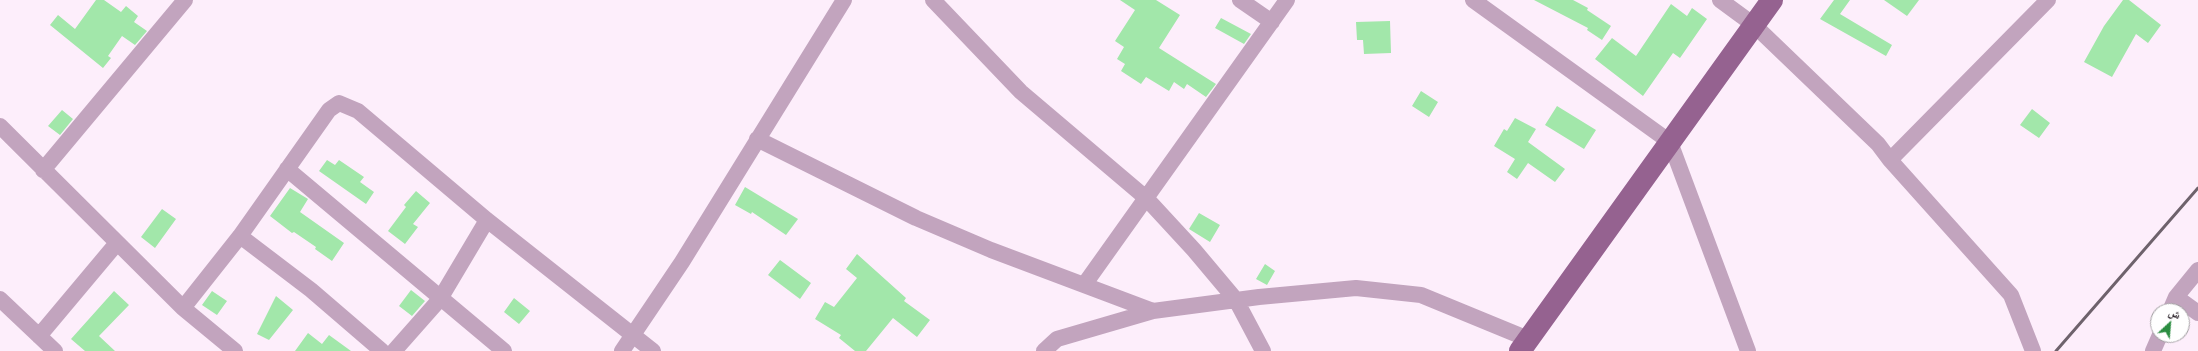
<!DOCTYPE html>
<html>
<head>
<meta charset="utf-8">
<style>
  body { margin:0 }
  #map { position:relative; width:2198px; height:351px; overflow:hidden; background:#fdeefb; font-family:Arial,"Noto Naskh Arabic",sans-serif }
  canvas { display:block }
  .north { position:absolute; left:2150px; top:303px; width:40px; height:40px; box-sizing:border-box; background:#fff; border:1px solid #a29fa2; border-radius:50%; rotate:26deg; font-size:11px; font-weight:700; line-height:16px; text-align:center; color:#170e16 }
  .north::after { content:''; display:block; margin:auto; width:14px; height:18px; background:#2b8d41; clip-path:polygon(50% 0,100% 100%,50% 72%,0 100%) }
</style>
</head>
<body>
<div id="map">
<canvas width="2198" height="351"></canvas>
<div class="north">ش</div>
</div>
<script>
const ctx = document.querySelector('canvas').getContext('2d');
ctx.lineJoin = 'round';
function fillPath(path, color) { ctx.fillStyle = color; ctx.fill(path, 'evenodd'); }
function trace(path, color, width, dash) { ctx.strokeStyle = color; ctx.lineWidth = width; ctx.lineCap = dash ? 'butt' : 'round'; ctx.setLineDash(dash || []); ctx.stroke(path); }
fillPath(new Path2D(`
  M96 0H104L121 12 126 6 138 16 134 22 147 31 135 45 122 36 108 56 111 58 103 68 50 25 58 15 75 29Z
  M1120 0H1156L1180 15 1159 48 1216 84 1206 97 1187 84 1184 89 1174 82 1169 91 1146 77 1141 84 1121 71 1125 64 1117 59 1124 47 1115 41 1135 10Z
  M1534 0H1573L1588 8 1587 10 1611 26 1602 40 1587 30 1588 28Z
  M1834 0H1850L1840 14 1892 45 1886 56 1820 19Z
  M1884 0H1919L1907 16Z
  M2123 0H2129L2161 25 2148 43 2136 34 2112 77 2084 62 2104 26Z
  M1671 4 1687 16 1692 8 1707 19 1680 58 1673 53 1643 96 1595 59 1612 38 1636 56Z
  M1221 18 1251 34 1244 44 1215 28Z
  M1390 21 1391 53 1364 54 1363 40H1357L1356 22Z
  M1421 91 1438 102 1429 117 1412 106Z
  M1557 106 1596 130 1584 149 1545 125Z
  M2032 109 2050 123 2039 138 2020 125Z
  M62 110 73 119 60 135 48 126Z
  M1515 118 1536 129 1528 142 1565 169 1555 182 1528 163 1517 179 1507 172 1515 159 1494 146 1504 129 1507 131Z
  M327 160 335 165 339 160 364 177 360 182 374 192 366 204 319 171Z
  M745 187 798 219 786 235 752 212 751 214 735 205Z
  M290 188 308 199 300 212 344 243 332 261 315 249 316 247 294 232 292 233 270 216Z
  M416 191 430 203 413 224 418 227 405 244 388 231 406 207 404 205Z
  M162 209 176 219 155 248 141 237Z
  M1199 213 1220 225 1210 242 1189 229Z
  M857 254 906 298 904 301 930 320 917 337 893 318 866 351H855L839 338 841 335 815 319 825 302 834 307 857 278 846 269Z
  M780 260 811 283 800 299 768 275Z
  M1265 264 1275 271 1267 285 1256 279Z
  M411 290 425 301 412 316 399 306Z
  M114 291 129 305 99 336 115 351H85L71 339Z
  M212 291 227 301 217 315 202 305Z
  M276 296 293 310 269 340 257 334Z
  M514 298 530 311 519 324 504 312Z
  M308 333 322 344 329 335 351 351H295Z`), '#a2e7aa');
trace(new Path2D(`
  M933 0 1021 92 1146 198 1194 250 1236 300 1263 351
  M1240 0 1272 22
  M1473 0 1670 142 1748 351
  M1720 0 1754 25 1878 144 1890 160 2011 295 2033 351
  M0 126 183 308 235 351
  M757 139 916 218 991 250 1153 311
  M1890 160 2048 0
  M287 169 504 351
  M43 170 185 0
  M240 236 311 290 382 351
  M1084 285 1287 0
  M2176 297 2198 313
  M0 299 55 351
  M183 308 240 236 329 110 339 103 358 111 487 220 653 351
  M2170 311 2176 297 2198 270
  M39 336 117 243
  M394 351 440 299 487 220
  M622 351 682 262 844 0
  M1044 351 1057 339 1153 311 1259 297 1356 288 1421 295 1528 339
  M2153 351 2160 335`), '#c2a4be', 16);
trace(new Path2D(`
  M1520 351 1772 0`), '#956290', 22);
trace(new Path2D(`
  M2056 351 2198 188`), '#6e626c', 3);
</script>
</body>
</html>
